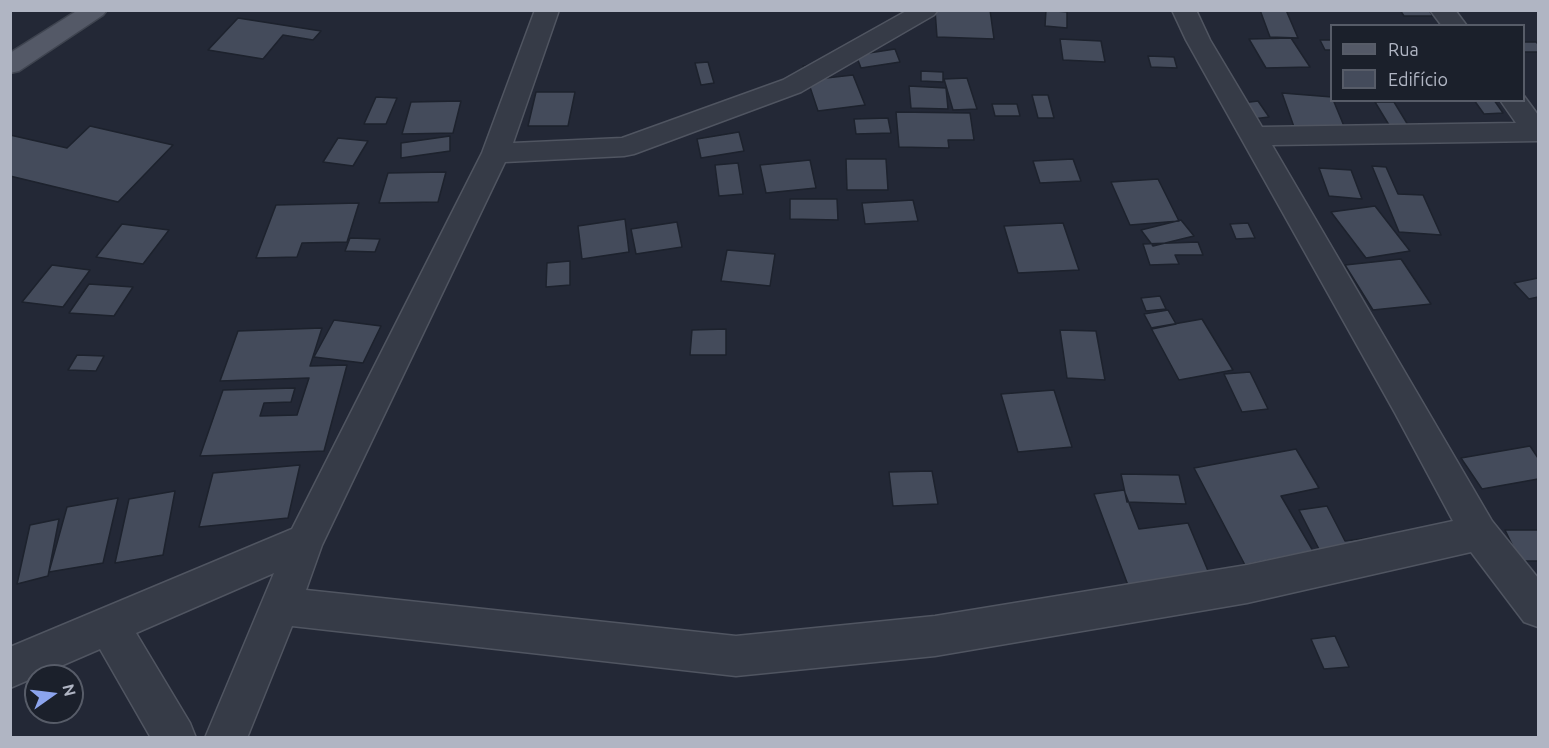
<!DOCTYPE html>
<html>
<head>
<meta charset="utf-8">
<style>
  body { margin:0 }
  #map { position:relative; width:1549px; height:748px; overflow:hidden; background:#232836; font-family:Ubuntu,sans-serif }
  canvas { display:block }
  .frame { position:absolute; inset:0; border:12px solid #b0b5c3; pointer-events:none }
  .legend { position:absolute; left:1330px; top:24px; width:195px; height:78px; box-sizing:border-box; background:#1b202b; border:2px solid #575c68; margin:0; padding:8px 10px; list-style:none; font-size:18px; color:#b0b5c3 }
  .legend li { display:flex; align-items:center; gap:12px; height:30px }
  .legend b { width:30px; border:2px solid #575c68 }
  .north { position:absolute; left:24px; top:664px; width:60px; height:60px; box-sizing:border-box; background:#1b202b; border:2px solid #575c68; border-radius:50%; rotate:76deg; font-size:16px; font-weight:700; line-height:24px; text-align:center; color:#b0b5c3 }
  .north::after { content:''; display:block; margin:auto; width:21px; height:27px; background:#8ca4ed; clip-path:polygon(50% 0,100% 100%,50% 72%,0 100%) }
</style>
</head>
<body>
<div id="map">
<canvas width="1549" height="748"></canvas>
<div class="frame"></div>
<ul class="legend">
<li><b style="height:8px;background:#545967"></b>Rua</li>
<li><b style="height:16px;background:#444b5b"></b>Edifício</li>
</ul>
<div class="north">N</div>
</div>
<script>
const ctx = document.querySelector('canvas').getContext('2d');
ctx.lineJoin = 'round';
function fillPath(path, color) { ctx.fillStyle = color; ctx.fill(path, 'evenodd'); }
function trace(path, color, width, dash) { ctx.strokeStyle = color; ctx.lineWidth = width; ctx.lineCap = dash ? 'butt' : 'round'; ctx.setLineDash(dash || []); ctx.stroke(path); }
const building = new Path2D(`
  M935 10H990L994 39 937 37Z
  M1046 10 1067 12V28L1045 26Z
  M1260 10H1286L1298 38 1270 37Z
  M1400 10H1429L1433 16H1404Z
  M238 18 321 31 313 40 283 35 263 59 208 50Z
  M1291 38 1310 67 1266 68 1249 39Z
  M1060 39 1101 41 1105 62 1063 60Z
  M1320 40H1332V50H1325Z
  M1524 42H1536L1538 44V52H1524Z
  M895 49 900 62 861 68 856 55Z
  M1148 56 1174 57 1177 68 1151 67Z
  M708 62 714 83 701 85 695 63Z
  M821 64 826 78 853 75 865 105 818 111 803 66Z
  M921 71 943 72V82L921 81Z
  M967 78 977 109 953 110 944 79Z
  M909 86 946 88 948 109 911 108Z
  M536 92H575L568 126H528Z
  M1282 93 1332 97 1346 131 1294 127Z
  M1032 95H1048L1054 118H1038Z
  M376 97 397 98 386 124H364Z
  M1474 100H1494L1503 113 1484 114Z
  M461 101 453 133 402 134 411 102Z
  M1258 101 1269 117 1253 119 1242 103Z
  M1375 102H1394L1408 125H1389Z
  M992 104H1017L1020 116H995Z
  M896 112 970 113 974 140H948L949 148 899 147Z
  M888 118 891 133 856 134 854 119Z
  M90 126 173 145 118 202 10 176V135L67 148Z
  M739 132 744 151 701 158 697 139Z
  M450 136V151L401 158V143Z
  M338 138 368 141 353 166 323 162Z
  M846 159H886L888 190H847Z
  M1073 159 1081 181 1040 183 1033 161Z
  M810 160 816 188 766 193 760 165Z
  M738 163 743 194 719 196 715 165Z
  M1372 166 1386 167 1398 194 1423 195 1441 235 1399 232Z
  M1319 168 1351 170 1362 199 1329 196Z
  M446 172 438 202 379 203 388 173Z
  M1158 179 1179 221 1130 225 1111 182Z
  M790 199H837L838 220 790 219Z
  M913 200 918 221 865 224 862 203Z
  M359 203 347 242 302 243 297 257 256 258 276 205Z
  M1375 206 1410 251 1366 258 1331 212Z
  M625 219 629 252 582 259 578 226Z
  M1181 220 1194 236 1153 246 1141 230Z
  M677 222 682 247 636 254 631 229Z
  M1063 223 1079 270 1018 273 1004 226Z
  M1248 223 1255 238 1236 239 1230 224Z
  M122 224 169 230 143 264 96 257Z
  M350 238 380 239 375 252 345 251Z
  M1198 242 1203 255H1175L1179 264 1150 265 1143 244Z
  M727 250 775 254 770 286 721 281Z
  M1401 259 1431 304 1373 310 1345 265Z
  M570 261V285L546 287 547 263Z
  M52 265 90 270 63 307 22 302Z
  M1538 278V297L1529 299 1514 283Z
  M89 284 133 287 114 316 69 313Z
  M1160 296 1166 309 1146 311 1141 298Z
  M1168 310 1176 324 1152 329 1144 314Z
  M1202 319 1233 370 1179 380 1151 328Z
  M334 320 381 326 363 363 314 357Z
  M322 328 310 366 347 365 324 451 200 456 223 390 295 388 291 402 264 403 260 416 297 415 309 378 220 381 238 331Z
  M726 329V355H690L692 330Z
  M1060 330 1096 331 1105 380 1067 378Z
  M77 355 104 356 96 371 68 370Z
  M1250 372 1268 409 1242 412 1224 374Z
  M1054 390 1072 447 1018 452 1001 394Z
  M1530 446 1538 458V479L1482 489 1461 458Z
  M1296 449 1319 488 1281 496 1313 551 1245 565 1194 468Z
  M300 465 288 518 199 527 213 473Z
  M932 471 938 504 893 506 889 472Z
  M1121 474 1179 475 1186 504 1127 502Z
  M1124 490 1139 529 1188 523 1211 578 1129 588 1094 494Z
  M175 491 163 555 115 563 129 499Z
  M118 498 103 563 49 572 67 507Z
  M1327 506 1345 541 1406 533 1324 559 1299 510Z
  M59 519 48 576 17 584 30 525Z
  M1505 530H1538V561H1520Z
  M1335 636 1349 667 1324 669 1311 639Z`);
fillPath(building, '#444b5b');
trace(building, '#1d222d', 1.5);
const minor = new Path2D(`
  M535 10H559L513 143 622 138 783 80 908 10H938L934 15 801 92 634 154 624 156 505 162 322 545 306 590 736 636 935 616 1247 565 1453 521 1395 413 1186 40 1172 10H1196L1210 40 1262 127 1516 123 1500 100H1524V96L1538 115V141L1272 145 1492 521 1538 578V627L1524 622 1471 552 1247 603 935 656 736 676 292 626 247 738H205L274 573 136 633 190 723 196 738H151L100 649 10 688V647L292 529 482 153Z
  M1430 10H1455L1467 26H1442Z`);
const major = new Path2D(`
  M78 10H107L103 15 19 71 10 73V53Z`);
trace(minor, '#505561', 3);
trace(major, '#3f4450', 3);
fillPath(minor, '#363b47');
fillPath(major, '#545967');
</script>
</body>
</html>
